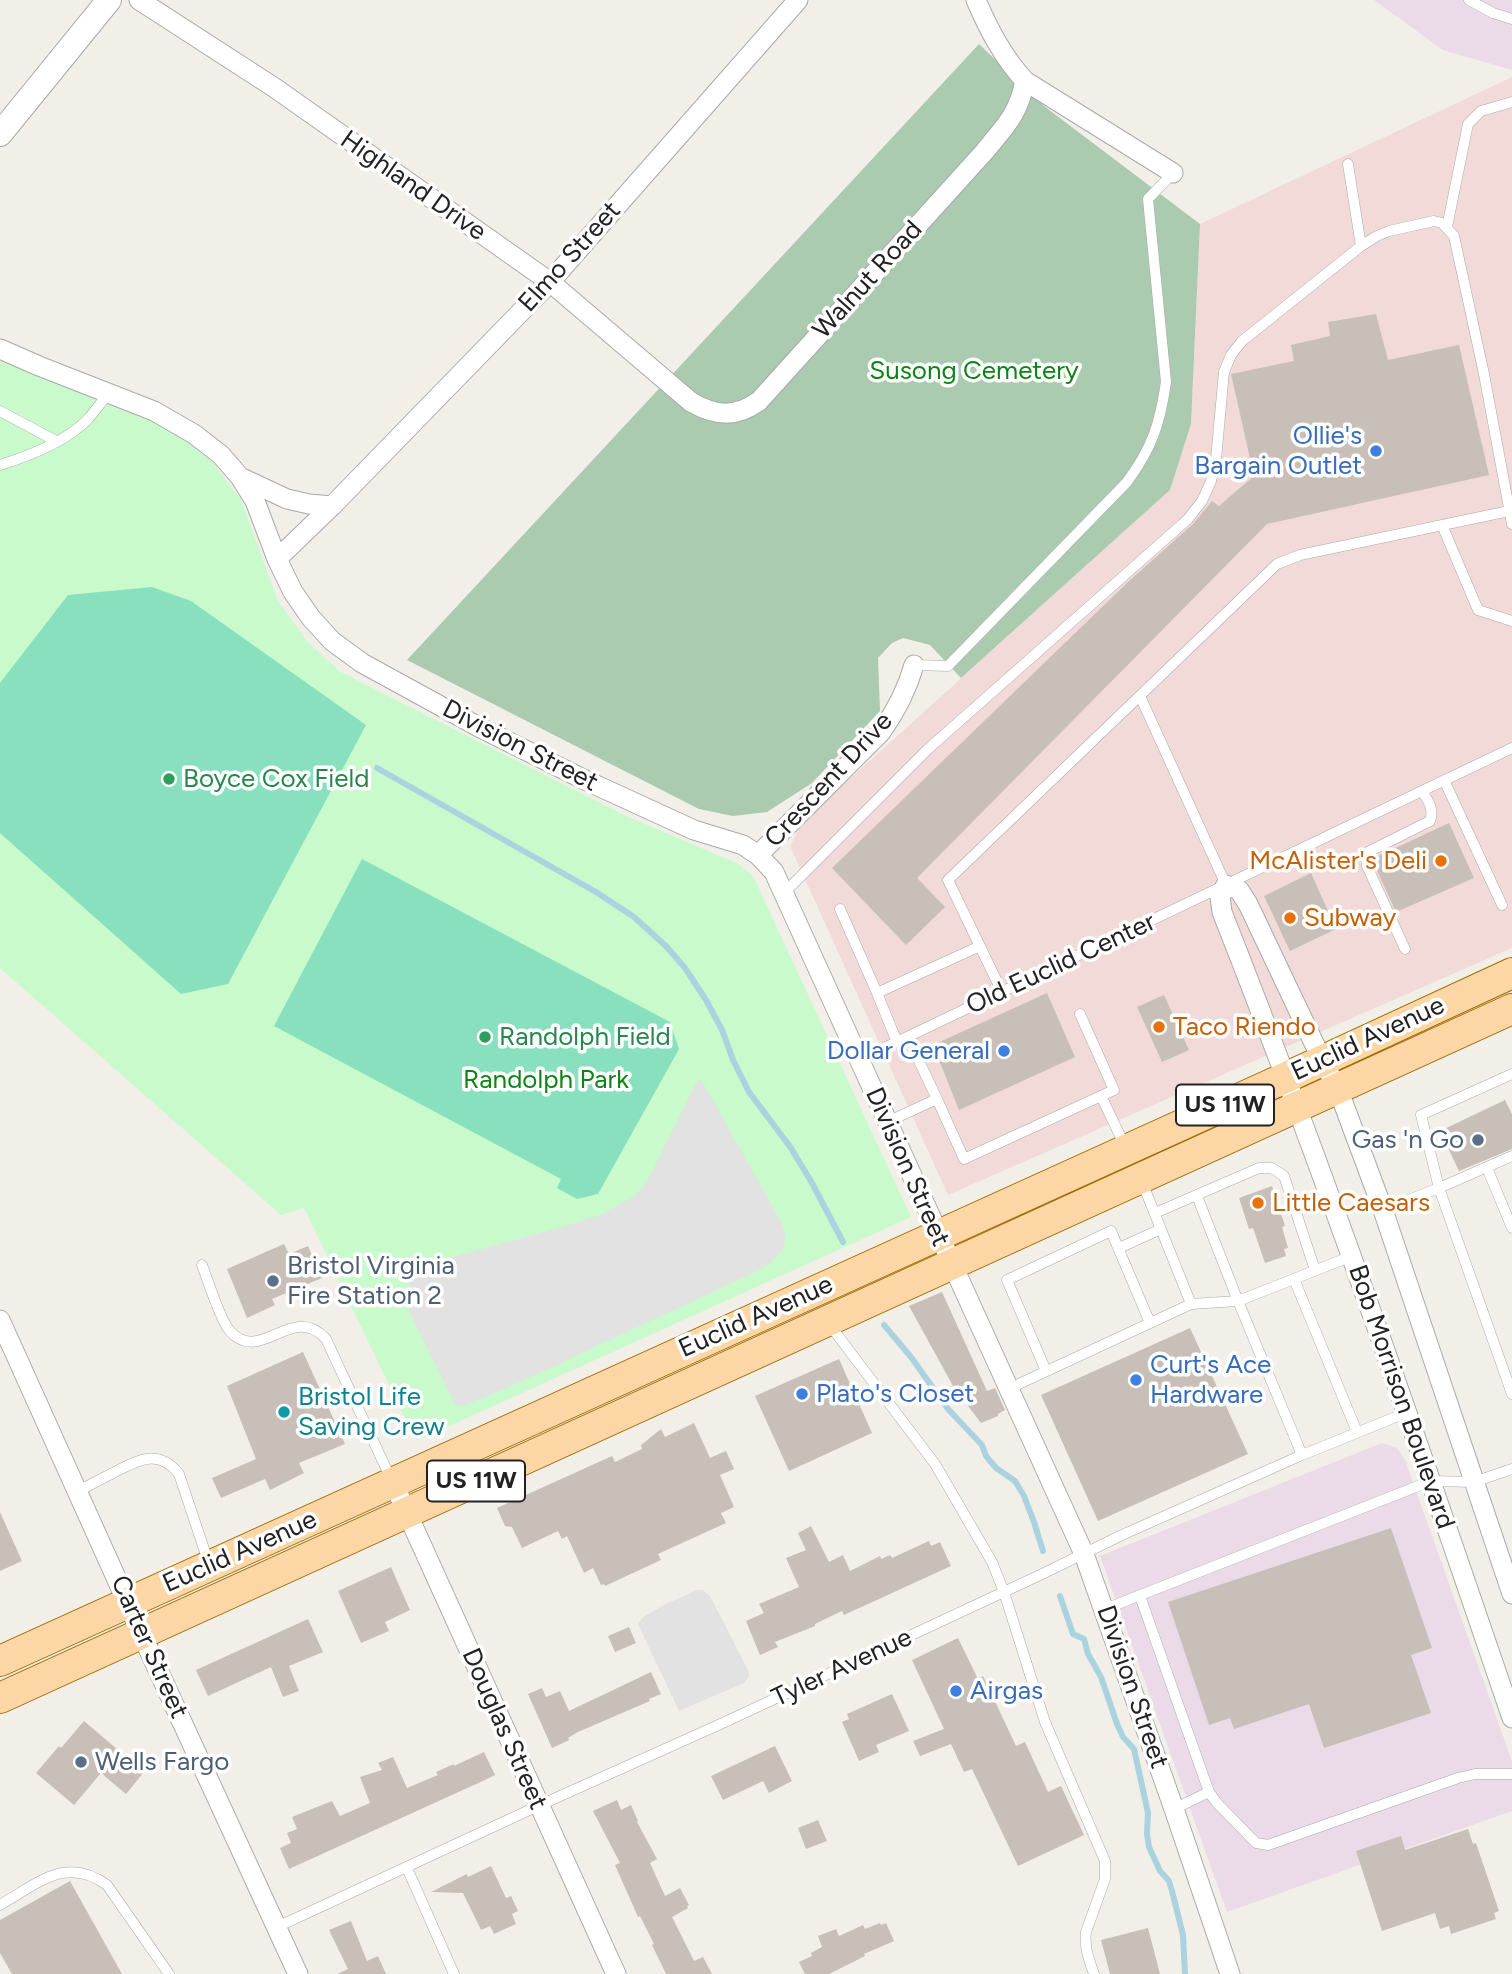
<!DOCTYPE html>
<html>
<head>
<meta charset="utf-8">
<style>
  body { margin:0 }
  canvas { display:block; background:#f2efe9 }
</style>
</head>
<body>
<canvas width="1512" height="1974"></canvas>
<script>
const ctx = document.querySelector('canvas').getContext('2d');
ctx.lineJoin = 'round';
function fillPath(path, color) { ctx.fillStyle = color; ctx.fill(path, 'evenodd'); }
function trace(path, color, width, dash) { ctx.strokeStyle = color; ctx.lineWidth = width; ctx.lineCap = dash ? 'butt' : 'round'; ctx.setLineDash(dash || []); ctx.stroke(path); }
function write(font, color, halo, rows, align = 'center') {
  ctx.font = font + ' Figtree,sans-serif'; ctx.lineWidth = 7; ctx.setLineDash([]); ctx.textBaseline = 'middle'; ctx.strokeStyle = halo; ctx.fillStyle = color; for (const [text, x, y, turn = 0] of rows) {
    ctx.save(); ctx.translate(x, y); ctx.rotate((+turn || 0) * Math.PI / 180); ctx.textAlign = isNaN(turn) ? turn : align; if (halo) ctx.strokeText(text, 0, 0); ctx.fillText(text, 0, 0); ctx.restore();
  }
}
fillPath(new Path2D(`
  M1512 77V948L948 1195 790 846 803 821 1170 490 1191 424 1200 224Z`), '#f2dad9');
fillPath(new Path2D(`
  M1374 0H1512V70L1443 50Z
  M1382 1443 1397 1448 1405 1460 1512 1761V1811L1227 1912 1100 1556Z`), '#ebdbe8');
fillPath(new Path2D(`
  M979 44 1044 106 1200 224 1191 424 1170 490 961 678 930 645 903 638 892 643 878 658 880 711 812 783 767 812 733 816 699 809 407 660Z`), '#aacbaf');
fillPath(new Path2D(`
  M0 361 150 419 177 433 214 464 241 500 278 601 307 641 339 671 628 817 739 864 754 878 911 1217 416 1441 304 1208 281 1215 0 968Z`), '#c8facc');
fillPath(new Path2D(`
  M152 587 191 601 366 725 228 984 181 994 0 833V683L68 595Z
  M362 859 670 1022 679 1049 598 1194 577 1199 557 1188 561 1179 274 1026Z`), '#88e0be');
fillPath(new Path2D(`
  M701 1079 782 1224 785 1235V1244L780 1253 769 1264 753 1273 520 1382 473 1402 463 1406 455 1404 408 1309 406 1299 409 1280 415 1270 435 1262 566 1226 603 1214 636 1195 647 1182 696 1083Z
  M697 1590H703L710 1596 749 1672V1676L744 1683 679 1711 638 1624 643 1617 666 1604Z`), '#e2e2e2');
trace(new Path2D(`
  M377 768 596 892 634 917 666 946 685 968 706 1000 722 1030 733 1060 749 1092 791 1148 812 1183 843 1242
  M884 1325 911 1357 948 1409 982 1445 986 1456 996 1468 1015 1481 1024 1496 1034 1522 1043 1551
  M1060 1596 1073 1634 1084 1639 1088 1654 1101 1677 1117 1724 1123 1737 1134 1749 1148 1813 1147 1834 1149 1847 1160 1871 1169 1881 1172 1891 1183 1935 1185 1974`), '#aad3df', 6);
fillPath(new Path2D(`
  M1376 314 1388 360 1459 345 1489 475 1267 524 917 878 945 907 906 945 832 868 1129 581 1193 524 1212 501 1219 506 1254 476 1231 374 1294 361 1291 345 1330 336 1328 322Z
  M1449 823 1474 878 1396 912 1374 864V858Z
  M1311 873 1336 929 1290 951 1264 896Z
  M1047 993 1075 1057 959 1110 933 1045Z
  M1164 995 1189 1050 1162 1062 1137 1007Z
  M1505 1100 1512 1114V1149L1459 1171 1440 1131Z
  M1272 1186 1285 1226 1282 1227 1288 1248 1284 1249 1286 1256 1265 1263 1253 1228 1249 1229 1239 1198Z
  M284 1244 289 1254 308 1246 322 1278 272 1299 275 1305 247 1318 227 1269Z
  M942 1292 987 1391 995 1388 1005 1410 998 1414V1416L981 1423 953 1386 909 1306Z
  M1190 1328 1248 1454 1098 1521 1041 1395Z
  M303 1352 345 1444 299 1463 304 1473 270 1490 265 1479 221 1498 212 1478 256 1459 227 1386Z
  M839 1359 872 1433 789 1471 755 1396Z
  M694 1423 710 1458 726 1451 734 1469 720 1475 734 1507 721 1513 726 1523 658 1554 661 1560 605 1586 604 1584 601 1585 593 1568 584 1573 567 1536 562 1539 558 1531 522 1548 512 1527 505 1526 497 1508 612 1456 615 1462 642 1449 641 1445 661 1429 665 1437Z
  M0 1512 22 1561 0 1571Z
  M811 1526 829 1562 843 1555 850 1571 880 1556 881 1559 890 1555 892 1558 929 1541 931 1546 940 1542 951 1566 844 1615 842 1611 815 1624V1626L775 1642 778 1647 760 1655 746 1621 764 1613 759 1604 799 1587 786 1558 806 1550 798 1533Z
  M1391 1528 1432 1648 1411 1655 1431 1713 1324 1748 1309 1704 1234 1729 1230 1718 1209 1725 1168 1602Z
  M391 1567 410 1610 385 1622 389 1631 361 1643 338 1591Z
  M308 1619 323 1652 289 1666 299 1691 283 1697 271 1667 208 1696 196 1670Z
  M629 1627 636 1643 615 1652 608 1636Z
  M958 1638 978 1679 983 1676 1016 1746 1025 1742 1048 1792 1061 1786 1084 1835 1018 1866 972 1769 964 1772 951 1744 920 1756 913 1741 944 1729 912 1660Z
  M651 1672 661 1694 649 1699 650 1701 578 1732 568 1738 569 1740 552 1748 528 1694 542 1688 546 1697 560 1691 569 1711Z
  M892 1694 909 1731 876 1745 879 1752 859 1761 842 1722 849 1719 847 1714Z
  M84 1721 144 1772 126 1794 101 1773 74 1805 36 1773 59 1746 61 1748Z
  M775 1746 792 1781 769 1793 763 1781 723 1800 711 1776Z
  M484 1752 495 1775 485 1780 289 1869 280 1848 291 1843 287 1833 297 1829 292 1817 332 1801 340 1816 370 1803 360 1777 382 1770 378 1763 393 1757 407 1788 438 1775 436 1772 454 1764V1766Z
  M617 1800 621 1810 631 1805 638 1821 637 1822 657 1859 650 1863 665 1896 680 1888 689 1905 687 1906 688 1908 672 1917 694 1961 703 1957 712 1974H666L652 1945 654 1944 640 1916 638 1917 615 1865 620 1863 593 1811Z
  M818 1820 827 1841 806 1849 798 1828Z
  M1468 1829 1473 1844 1476 1843 1499 1911 1494 1913 1496 1919 1451 1934 1449 1926 1440 1929 1435 1913 1382 1931 1356 1851 1401 1836 1405 1850Z
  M491 1866 506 1898 511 1896 518 1911 512 1914 516 1924 494 1934 490 1926 481 1930 463 1893 431 1892 467 1874 468 1877Z
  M70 1881 122 1974H12L0 1953V1920Z
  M351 1921 367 1961 378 1956 386 1974H337L348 1969 329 1930Z
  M880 1923 881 1925 886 1923 894 1941 864 1954 865 1956 829 1974H805L799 1962 812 1956 811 1953 822 1947 818 1936 836 1929 839 1936 863 1925 865 1929Z
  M1148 1928 1160 1974H1110L1101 1940Z`), '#c7bfb8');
const service = new Path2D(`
  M1469 0 1493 13 1512 19
  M1348 164 1361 246
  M1447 227 1468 124 1481 111 1512 102
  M0 411 56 441
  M0 465C29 456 67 441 88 419 95 411 102 401 109 393
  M1442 525 1478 610 1512 621
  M914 665 948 666 1127 482C1152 448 1160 424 1166 382L1148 199 1173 173
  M1140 696 1226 885
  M1444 780 1502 905
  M784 893 928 749 1188 519 1202 501 1211 481 1216 459 1224 372 1231 355 1242 341 1361 246 1377 236 1389 231 1434 221 1442 223 1454 236 1484 374 1512 524
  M840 909 877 993
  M1405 949 1367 866 1366 859 1368 852 1430 821C1434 809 1429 802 1422 791
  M1002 992 948 880 1277 564 1300 555 1509 511
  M897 1042 877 993 980 946
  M859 1060 1512 748
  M919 1061 937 1099
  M1512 1074 1421 1115 1439 1188 1512 1394
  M1101 1096 1125 1146
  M887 1122 937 1099 964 1159 1114 1090 1080 1014
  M1487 1168 1512 1228
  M1197 1196 1238 1301 1302 1455
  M1383 1210 1439 1188 1512 1156
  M1155 1213 1259 1168H1272L1284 1176 1315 1270
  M1119 1248 1161 1229
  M202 1265C208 1281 220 1319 229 1330 260 1367 292 1301 326 1339L391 1479
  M1294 1279 1357 1432
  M1191 1304 1238 1301 1352 1256
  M829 1324 935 1464 992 1562 1004 1592 1045 1722 1105 1861V1879L1086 1932C1084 1947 1089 1960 1094 1974
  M1046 1371 1007 1280 1111 1231 1150 1323
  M1008 1389 1191 1304 1142 1182
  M78 1491C90 1485 101 1479 113 1473 138 1460 158 1448 179 1474L208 1561
  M1140 1596 1209 1792 1217 1803 1256 1843 1268 1845 1458 1778 1475 1774H1512
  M1105 1609 1431 1481 1474 1482 1512 1469
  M1174 1809 1209 1792
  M407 1868 454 1974
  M0 1905C37 1884 66 1855 107 1885L169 1974
  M277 1927 538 1806 725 1722 1038 1576 1122 1535 1302 1455 1408 1412`);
const minor = new Path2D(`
  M139 0 275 88 550 282 691 402C715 416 736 418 759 401L985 151C1006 125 1018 115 1025 81
  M976 0C989 30 1003 57 1025 81L1173 173
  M0 349 39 366 154 411 194 434 221 455 240 477 255 501 277 559 293 592 311 618 332 641 362 663 477 726 585 780 694 830 743 845 758 855 774 872 1084 1554 1174 1809 1230 1974
  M240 477 287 499 309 504 332 506
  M277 559 332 506 550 282 798 0
  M758 855 881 732C896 711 907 690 914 665
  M0 1320 141 1633 298 1974
  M393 1482 616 1974
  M1512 1594 1383 1210 1338 1089 1322 1060 1248 904 1239 890 1226 885 1220 897 1222 912C1327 1178 1420 1448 1512 1718`);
const tertiary = new Path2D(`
  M0 134 109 0`);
const primary = new Path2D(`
  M0 1661 1287 1077 1512 973
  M0 1698 1512 1009`);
trace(service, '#a9a9a9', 11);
trace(minor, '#a9a9a9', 21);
trace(tertiary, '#a9a9a9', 26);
trace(primary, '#a06b00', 32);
trace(service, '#fff', 10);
trace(minor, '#fff', 19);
trace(tertiary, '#fff', 24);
trace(primary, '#fcd6a4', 30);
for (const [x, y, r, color] of [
  [1376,451,7,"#3f7fe0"],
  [169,779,7,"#2e9e5b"],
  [1441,861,7,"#e8710a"],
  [1290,918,7,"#e8710a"],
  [1159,1027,7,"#e8710a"],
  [485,1037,7,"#2e9e5b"],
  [1004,1051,7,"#3f7fe0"],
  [1478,1140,7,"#5c6f8a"],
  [1258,1203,7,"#e8710a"],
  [273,1281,7,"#5c6f8a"],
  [1136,1380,7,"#3f7fe0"],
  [802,1394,7,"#3f7fe0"],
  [284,1412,7,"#0f9aa8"],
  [956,1691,7,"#3f7fe0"],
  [81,1762,7,"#5c6f8a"]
]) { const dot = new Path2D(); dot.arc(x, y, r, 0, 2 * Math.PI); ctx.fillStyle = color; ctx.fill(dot); trace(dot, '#fff', 2.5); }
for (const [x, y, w] of [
  [1225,1105,98],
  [476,1481,98]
]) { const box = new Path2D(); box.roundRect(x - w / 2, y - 20.5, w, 41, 5); ctx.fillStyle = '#fff'; ctx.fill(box); trace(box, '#222', 2); }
write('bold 24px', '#222', null, [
  ["US 11W",1225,1105],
  ["US 11W",476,1481]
]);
write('26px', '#222', '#fff', [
  ["Highland Drive",413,186,35],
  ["Elmo Street",570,257,-48],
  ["Walnut Road",868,280,-48],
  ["Division Street",520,746,27],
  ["Crescent Drive",829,780,-47],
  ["Old Euclid Center",1061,964,-25],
  ["Euclid Avenue",1368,1039,-25],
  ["Division Street",907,1167,66],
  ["Euclid Avenue",756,1317,-24],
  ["Bob Morrison Boulevard",1401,1397,71],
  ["Euclid Avenue",240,1552,-24],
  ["Carter Street",149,1647,66],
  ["Tyler Avenue",842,1668,-25],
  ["Division Street",1132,1687,71],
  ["Douglas Street",504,1729,66]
]);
write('26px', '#0c8416', '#fff', [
  ["Susong Cemetery",974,371],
  ["Randolph Park",546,1080]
]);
write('26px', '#366cbe', '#fff', [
  ["Ollie's",1362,436,"right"],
  ["Bargain Outlet",1362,466,"right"],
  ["Dollar General",990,1051,"right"],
  ["Curt's Ace",1150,1365],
  ["Hardware",1150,1395],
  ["Plato's Closet",816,1394],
  ["Airgas",970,1691]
], 'left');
write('26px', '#27864d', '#fff', [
  ["Boyce Cox Field",183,779],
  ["Randolph Field",499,1037]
], 'left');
write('26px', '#c56008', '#fff', [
  ["McAlister's Deli",1427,861,"right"],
  ["Subway",1304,918],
  ["Taco Riendo",1173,1027],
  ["Little Caesars",1272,1203]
], 'left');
write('26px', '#4e5e75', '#fff', [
  ["Gas 'n Go",1464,1140,"right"],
  ["Bristol Virginia",287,1266],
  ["Fire Station 2",287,1296],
  ["Wells Fargo",95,1762]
], 'left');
write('26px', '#0d838f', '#fff', [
  ["Bristol Life",298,1397],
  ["Saving Crew",298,1427]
], 'left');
</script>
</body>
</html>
